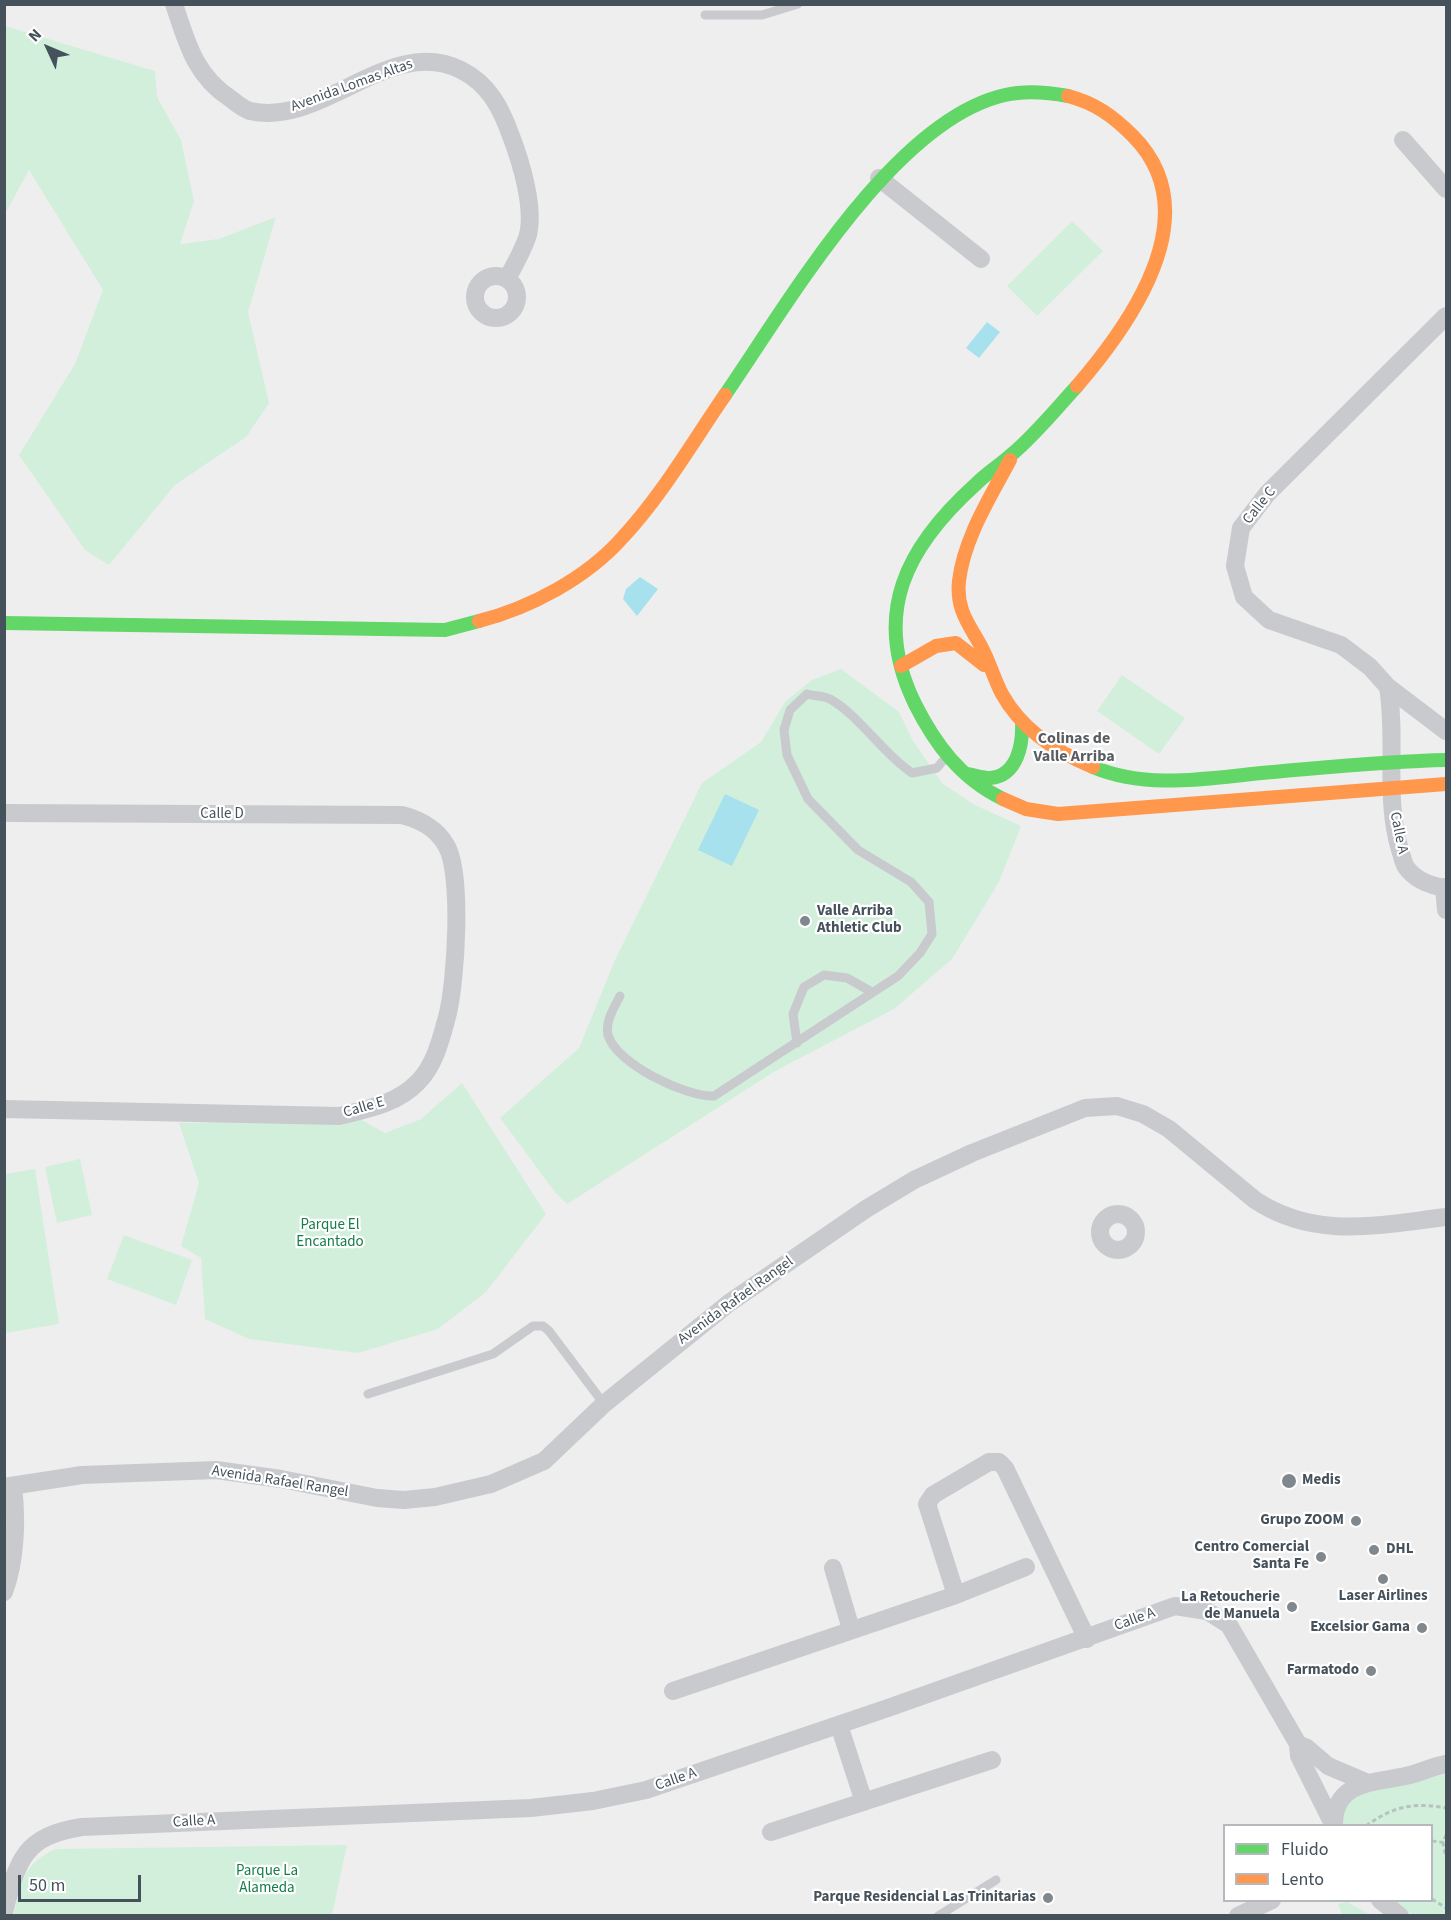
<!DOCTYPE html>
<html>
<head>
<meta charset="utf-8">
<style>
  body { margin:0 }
  #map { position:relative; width:1451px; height:1920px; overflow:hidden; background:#efeeee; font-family:"Source Sans 3",sans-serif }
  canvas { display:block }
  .frame { position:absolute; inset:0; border:6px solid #45515b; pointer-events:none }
  .legend { position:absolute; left:1223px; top:1824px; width:210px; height:78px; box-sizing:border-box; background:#fff; border:2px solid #b5b9bd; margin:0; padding:8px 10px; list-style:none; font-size:18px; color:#45515b }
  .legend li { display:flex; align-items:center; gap:12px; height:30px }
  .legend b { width:30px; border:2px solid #b5b9bd }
  .north { position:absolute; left:18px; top:18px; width:60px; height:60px; -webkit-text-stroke:4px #fff; paint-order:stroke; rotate:314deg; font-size:16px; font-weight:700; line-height:24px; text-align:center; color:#45515b }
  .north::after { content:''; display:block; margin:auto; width:21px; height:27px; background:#45515b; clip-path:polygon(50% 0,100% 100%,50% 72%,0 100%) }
  .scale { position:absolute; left:18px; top:1875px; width:123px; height:27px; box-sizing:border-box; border:3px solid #45515b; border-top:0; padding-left:8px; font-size:18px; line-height:21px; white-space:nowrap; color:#45515b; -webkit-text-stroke:4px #fff; paint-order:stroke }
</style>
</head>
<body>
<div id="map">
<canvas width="1451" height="1920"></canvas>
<div class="frame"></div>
<ul class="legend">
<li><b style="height:8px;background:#63d668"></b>Fluido</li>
<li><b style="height:8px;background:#ff974d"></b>Lento</li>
</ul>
<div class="north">N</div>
<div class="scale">50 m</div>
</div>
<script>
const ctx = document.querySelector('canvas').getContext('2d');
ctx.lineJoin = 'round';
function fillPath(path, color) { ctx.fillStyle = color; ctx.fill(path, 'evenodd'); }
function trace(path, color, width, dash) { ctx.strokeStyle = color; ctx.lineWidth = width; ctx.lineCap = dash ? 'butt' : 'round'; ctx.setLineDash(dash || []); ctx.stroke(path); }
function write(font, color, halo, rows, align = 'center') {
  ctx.font = font + ' "Source Sans 3",sans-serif'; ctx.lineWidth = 4.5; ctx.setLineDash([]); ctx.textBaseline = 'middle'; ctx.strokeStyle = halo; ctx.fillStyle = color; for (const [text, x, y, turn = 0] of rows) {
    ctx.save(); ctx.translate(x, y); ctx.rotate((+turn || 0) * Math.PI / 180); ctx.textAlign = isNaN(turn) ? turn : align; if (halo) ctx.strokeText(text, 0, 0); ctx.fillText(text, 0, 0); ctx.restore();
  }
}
fillPath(new Path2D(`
  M5 26 155 71 157 97 181 140 194 201 180 244 219 239 276 217 248 312 269 403 246 437 175 485 109 565 85 550 19 455 75 364 103 290 29 170 5 214Z
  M1072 221 1103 251 1037 316 1007 286Z
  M841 669 899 712 913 741 943 784 975 805 1021 826 999 882 952 959 894 1009 777 1070 567 1204 555 1192 500 1118 579 1048 615 960 702 783 761 742 785 702 812 680Z
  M1122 675 1185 718 1159 754 1097 711Z
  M462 1083 546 1214 486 1292 438 1329 358 1353 249 1339 205 1319 201 1258 181 1246 199 1183 179 1123 360 1119 385 1133 421 1119Z
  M80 1159 92 1215 57 1223 45 1167Z
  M35 1169 59 1324 5 1333V1174Z
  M124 1235 192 1260 176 1305 107 1279Z
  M1446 1774V1915H1413L1393 1901 1432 1900V1826L1341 1825 1345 1803 1356 1793Z
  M347 1845 332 1915 13 1916C22 1882 22 1865 55 1849Z
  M1347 1902 1371 1915H1342L1338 1904Z`), '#d2efdc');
fillPath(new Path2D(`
  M987 322 1000 332 979 358 966 348Z
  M640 577 658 589 637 616 623 599 626 589Z
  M725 794 759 810 732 866 698 850Z`), '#a6e1ed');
trace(new Path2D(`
  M1366 1826C1393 1806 1415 1802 1446 1808
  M1446 1835 1443 1843 1446 1857
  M1432 1841 1446 1843
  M1432 1899 1446 1908`), '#b6c3be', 3, [4.5, 3]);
trace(new Path2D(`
  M705 15H762L798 4
  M620 996C614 1008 605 1021 608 1035 616 1064 686 1097 714 1096L898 976 920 953 932 934 929 902 911 882 858 850 808 799 787 755 784 730 790 710 807 694C814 696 824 696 830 699 860 716 882 753 912 773L937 768 946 757
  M797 1043 793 1014 804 987 824 975 847 978 872 992
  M368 1394 493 1354 533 1326H543L549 1331 604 1404
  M938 1916 996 1880`), '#c8cacd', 9);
trace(new Path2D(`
  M174 4C187 43 195 76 231 99 236 103 243 109 250 111 322 128 390 34 461 70 489 84 501 108 511 136 521 162 536 211 527 238 522 252 514 266 507 279
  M1403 140 1446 189
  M879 178 981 259
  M475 297a21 21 0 1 1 42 0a21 21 0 1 1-42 0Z
  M1446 316 1267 494 1241 528 1235 566 1244 597 1269 620 1341 645 1370 667 1388 687 1446 731
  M1388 687C1397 741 1384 797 1400 850 1402 855 1403 863 1406 867 1415 880 1432 886 1446 888
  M4 813 402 815C421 820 436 828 446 845 463 873 456 984 447 1017 441 1039 435 1065 418 1082 397 1104 367 1109 339 1116L4 1109
  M1444 887 1446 910
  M1100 1232a18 18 0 1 1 36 0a18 18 0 1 1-36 0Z
  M4 1487 82 1475 216 1470 281 1479 377 1498 404 1500 435 1497 491 1484 544 1461 604 1404 729 1303 866 1209 914 1180 972 1153 1085 1108 1117 1106 1143 1114 1169 1129 1255 1200C1315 1240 1379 1225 1446 1217
  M833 1568 851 1629
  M4 1592C16 1560 17 1519 13 1486
  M956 1595 927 1504 933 1495 989 1462H999L1005 1468 1087 1639
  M673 1691 956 1595 1026 1567
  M839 1725 864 1802
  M1298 1744 1307 1748 1328 1766 1368 1783
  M1334 1826C1333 1779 1378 1783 1410 1775 1422 1772 1434 1766 1446 1764
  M771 1832 992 1760
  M1380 1900 1400 1916
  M4 1912C18 1859 24 1836 82 1827L531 1808 593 1801 646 1790 888 1708 1175 1606 1207 1611 1229 1625 1298 1744 1299 1756 1334 1826
  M1238 1916 1272 1900`), '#c8cacd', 18);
trace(new Path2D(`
  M725 395C787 305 893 120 1005 95 1026 90 1047 92 1068 96
  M4 623 445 630 479 621
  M1093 767C1150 791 1213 777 1273 772 1331 767 1388 761 1446 760
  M967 774C974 775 983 778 990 778 1018 776 1023 743 1022 722
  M1003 799C961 779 935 744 915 704 871 614 906 547 976 484 987 473 1000 465 1011 455 1035 435 1056 409 1077 386`), '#63d668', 14);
trace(new Path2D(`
  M1068 96C1095 103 1113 116 1133 136 1209 213 1133 321 1077 386
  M1010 460C990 498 964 538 959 581 956 610 969 624 982 648 990 663 994 679 1002 694 1022 730 1056 752 1093 767
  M479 621C530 608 587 578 623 537 662 495 692 443 725 395
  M901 666 936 646 956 643 984 665
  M1003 799 1026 809 1058 814 1446 784`), '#ff974d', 14);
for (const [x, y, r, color] of [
  [805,921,6,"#80888e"],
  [1289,1481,8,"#80888e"],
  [1356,1521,6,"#80888e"],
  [1374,1550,6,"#80888e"],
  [1321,1557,6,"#80888e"],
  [1383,1579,6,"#80888e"],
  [1292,1607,6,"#80888e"],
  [1422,1628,6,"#80888e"],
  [1371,1671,6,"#80888e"],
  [1048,1898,6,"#80888e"]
]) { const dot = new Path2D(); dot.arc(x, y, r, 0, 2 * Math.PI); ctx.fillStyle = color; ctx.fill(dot); trace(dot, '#fff', 2); }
write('15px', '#45515b', '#fff', [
  ["Avenida Lomas Altas",352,86,-20],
  ["Calle C",1260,506,-51],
  ["Calle D",222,815],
  ["Calle A",1398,833,78],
  ["Calle E",364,1108,-16],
  ["Avenida Rafael Rangel",736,1301,-36],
  ["Avenida Rafael Rangel",280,1482,9],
  ["Calle A",1135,1620,-20],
  ["Calle A",676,1780,-19],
  ["Calle A",194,1822,-3]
]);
write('bold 15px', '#45515b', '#fff', [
  ["Valle Arriba",817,912,"left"],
  ["Athletic Club",817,929,"left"],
  ["Medis",1302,1481,"left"],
  ["Grupo ZOOM",1344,1521],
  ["Centro Comercial",1309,1548],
  ["Santa Fe",1309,1565],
  ["DHL",1386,1550,"left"],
  ["Laser Airlines",1383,1597,"center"],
  ["La Retoucherie",1280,1598],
  ["de Manuela",1280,1615],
  ["Excelsior Gama",1410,1628],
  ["Farmatodo",1359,1671],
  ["Parque Residencial Las Trinitarias",1036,1898]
], 'right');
write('15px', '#157d46', '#fff', [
  ["Parque El",330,1226],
  ["Encantado",330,1243],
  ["Parque La",267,1872],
  ["Alameda",267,1889]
]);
write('bold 16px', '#5a5e62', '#fff', [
  ["Colinas de",1074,739],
  ["Valle Arriba",1074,757]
]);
</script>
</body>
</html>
